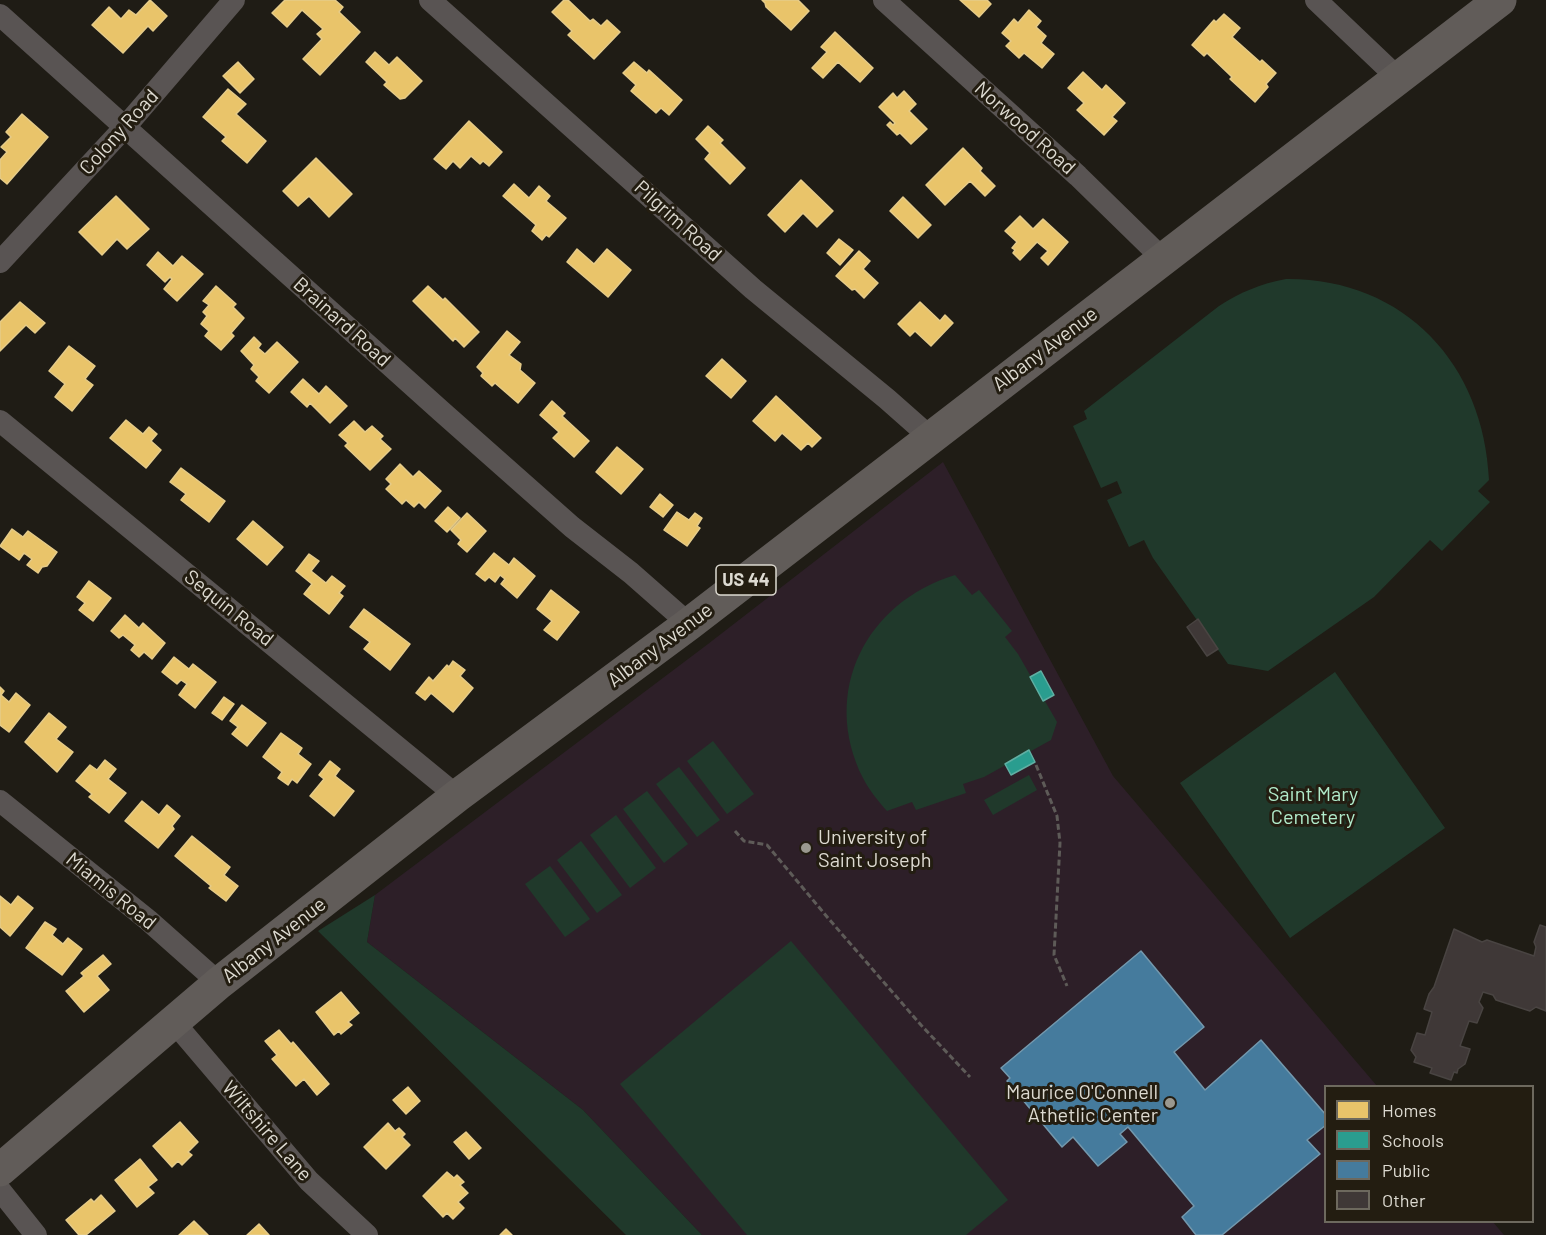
<!DOCTYPE html>
<html>
<head>
<meta charset="utf-8">
<style>
  body { margin:0 }
  #map { position:relative; width:1546px; height:1235px; overflow:hidden; background:#1f1c15; font-family:Barlow,sans-serif }
  canvas { display:block }
  .legend { position:absolute; left:1324px; top:1085px; width:210px; height:138px; box-sizing:border-box; background:#231d11; border:2px solid #6d695e; margin:0; padding:8px 10px; list-style:none; font-size:18px; color:#dddad1 }
  .legend li { display:flex; align-items:center; gap:12px; height:30px }
  .legend b { width:30px; border:2px solid #6d695e }
</style>
</head>
<body>
<div id="map">
<canvas width="1546" height="1235"></canvas>
<ul class="legend">
<li><b style="height:16px;background:#e9c46a"></b>Homes</li>
<li><b style="height:16px;background:#2a9d8f"></b>Schools</li>
<li><b style="height:16px;background:#457b9d"></b>Public</li>
<li><b style="height:16px;background:#3f3837"></b>Other</li>
</ul>
</div>
<script>
const ctx = document.querySelector('canvas').getContext('2d');
ctx.lineJoin = 'round';
function fillPath(path, color) { ctx.fillStyle = color; ctx.fill(path, 'evenodd'); }
function trace(path, color, width, dash) { ctx.strokeStyle = color; ctx.lineWidth = width; ctx.lineCap = dash ? 'butt' : 'round'; ctx.setLineDash(dash || []); ctx.stroke(path); }
function write(font, color, halo, rows, align = 'center') {
  ctx.font = font + ' Barlow,sans-serif'; ctx.lineWidth = 6; ctx.setLineDash([]); ctx.textBaseline = 'middle'; ctx.strokeStyle = halo; ctx.fillStyle = color; for (const [text, x, y, turn = 0] of rows) {
    ctx.save(); ctx.translate(x, y); ctx.rotate((+turn || 0) * Math.PI / 180); ctx.textAlign = isNaN(turn) ? turn : align; if (halo) ctx.strokeText(text, 0, 0); ctx.fillText(text, 0, 0); ctx.restore();
  }
}
fillPath(new Path2D(`
  M943 462 1113 776 1377 1086H1326V1222H1493L1504 1235H702L583 1110 367 942 375 895 708 644Z`), '#2d1f28');
fillPath(new Path2D(`
  M1286 279C1404 278 1484 364 1489 480L1478 491 1490 502 1442 551 1430 540 1374 597 1268 671 1228 664 1153 558 1144 540 1129 547 1107 500 1122 493 1117 481 1101 488 1073 426 1087 419 1084 411 1219 306C1241 292 1260 284 1286 279Z
  M955 575 972 595 979 590 1012 631 1005 637 1018 654 1057 722 1051 740 984 777 963 784 966 793 916 810 912 802 887 811C878 801 869 790 863 778 820 692 866 602 955 575Z
  M1335 672 1445 828 1290 938 1180 783Z
  M713 741 754 794 727 814 687 761Z
  M679 767 720 820 697 837 656 784Z
  M1029 775 1037 790 993 815 984 800Z
  M647 791 688 844 664 863 623 809Z
  M616 815 656 868 630 888 590 835Z
  M581 841 622 895 597 913 557 860Z
  M550 866 590 919 565 937 525 884Z
  M375 895 367 942 583 1110 702 1235H626L318 931Z
  M791 941 1008 1200 966 1235H747L620 1084Z`), '#20392b');
const homes = new Path2D(`
  M150 0 167 16 153 31 148 26 123 53 92 25 109 7 121 19 129 10 136 15Z
  M285 0H335L343 7 339 12 360 32 320 75 303 59 322 39 317 34 323 29 302 10 287 27 272 13Z
  M564 0H568L590 21 593 19 601 26 607 20 620 32 594 59 568 35 572 31 552 12Z
  M762 0H798L809 11 791 30 766 7 765 3Z
  M960 0H987L991 4 979 17Z
  M1029 10 1041 21 1036 27 1046 36 1041 43 1054 54 1042 68 1024 53 1019 58 1006 46 1011 41 1002 33 1014 19 1018 23Z
  M1224 14 1240 28 1232 37 1260 62 1262 60 1276 73 1266 84 1268 87 1255 102 1230 79 1232 77 1207 53 1204 56 1192 45 1214 20 1216 22Z
  M835 32 873 68 860 82 838 62 823 78 812 68 827 52 821 47Z
  M375 52 389 65 397 57 422 81 405 98 400 99 384 85 387 82 366 62Z
  M238 62 254 79 240 93 223 76Z
  M634 62 647 73 649 70 682 100 669 115 661 108 656 113 631 91 636 85 623 73Z
  M1083 72 1102 90 1106 85 1125 103 1112 117 1117 121 1104 135 1077 110 1084 103 1068 88Z
  M228 89 246 104 236 114 266 141 247 163 222 141 226 137 203 117Z
  M904 91 916 104 909 111 927 129 911 144 900 133 897 135 887 125 890 122 893 125 895 123 879 107 893 93 897 98Z
  M22 114 48 137 7 184 0 178V160L7 152 1 147 11 137 6 132Z
  M469 121 502 152 489 166 483 161 480 164 471 156 460 168 453 161 446 169 434 159Z
  M708 126 723 140 720 143 745 168 730 184 705 159 710 153 696 139Z
  M963 148 982 168 980 171 995 186 985 196 970 181 945 205 926 185Z
  M316 158 352 194 329 217 309 196 298 206 283 191Z
  M801 180 833 211 817 227 803 213 785 232 768 215Z
  M514 184 529 198 539 186 550 196 546 201 566 218 549 237 546 235 542 240 532 231 536 225 503 196Z
  M116 196 149 229 127 249 117 239 102 255 79 232Z
  M903 197 931 225 918 238 890 211Z
  M1020 216 1033 229 1043 219 1068 242 1048 265 1041 258 1048 251 1037 242 1020 260 1013 253 1015 250 1012 248 1017 242 1005 231Z
  M839 239 853 250 840 265 827 253Z
  M577 249 594 264 607 249 631 270 608 297 567 262Z
  M859 251 870 261 863 269 878 283 864 298 855 289 852 290 836 276Z
  M158 252 173 266 182 256 203 274 177 301 164 289 172 279 170 277 165 282 147 265Z
  M216 286 236 304 233 307 244 318 231 333 234 336 221 350 205 336 209 331 201 324 207 316 203 312 209 305 203 301Z
  M428 286 443 300 445 298 479 332 464 347 455 338 453 341 413 301Z
  M20 302 45 323 35 333 26 325 0 351V322Z
  M920 302 940 321 945 315 953 323 931 346 915 331 910 336 898 324Z
  M507 331 520 342 509 355 521 364 520 370 535 383 518 403 495 383 492 386 481 376 483 373 477 367Z
  M254 337 261 344 258 348 265 354 277 342 298 362 269 393 256 381 259 377 251 369 254 365 241 351Z
  M69 346 95 366 85 379 93 385 72 411 55 397 65 384 49 371Z
  M722 359 746 381 731 398 706 376Z
  M303 379 319 394 326 386 347 406 330 423 310 403 307 407 291 392Z
  M776 396 821 438 812 447 808 443 801 450 782 433 775 441 753 421Z
  M552 401 565 413 562 416 589 441 574 457 553 438 559 432 540 415Z
  M126 420 143 434 149 427 157 434 151 441 161 450 146 468 110 438Z
  M354 421 365 432 372 426 383 436 380 439 391 449 370 470 345 446 348 443 339 435Z
  M617 447 643 469 621 494 596 472Z
  M400 464 413 477 419 471 441 491 425 508 419 502 414 507 406 500 402 504 386 489 391 484 386 479Z
  M181 468 225 501 209 522 181 500 186 494 170 482Z
  M660 494 673 505 663 517 650 507Z
  M448 507 460 518 447 532 435 521Z
  M677 512 689 520 695 513 702 518 697 526 700 528 687 546 664 530Z
  M467 513 486 531 467 552 458 544 461 540 451 530Z
  M253 521 283 547 267 565 237 539Z
  M12 529 23 537 28 531 57 552 47 566 42 567 38 573 27 565 32 559 24 553 19 560 0 546Z
  M494 553 509 565 514 558 535 576 517 598 501 584 505 579 500 575 495 582 489 577 485 581 476 574Z
  M309 554 319 561 311 571 326 583 332 576 345 586 339 593 343 596 329 614 304 594 312 584 296 571Z
  M89 581 111 598 93 621 79 610 85 603 77 597Z
  M551 590 579 612 557 640 544 630 552 621 537 609Z
  M364 609 410 644 390 670 364 649 370 642 350 627Z
  M125 615 139 628 143 623 165 643 152 659 144 652 139 657 131 650 135 645 123 635 119 638 111 631Z
  M174 657 189 669 193 664 216 682 195 708 179 695 187 684 181 680 177 684 162 672Z
  M453 661 465 670 460 676 473 688 453 712 431 693 425 700 416 693 429 677 433 681 447 665 449 667Z
  M0 687 4 691 1 695 9 702 16 693 30 705 9 732 0 725Z
  M224 697 234 704 222 720 212 713Z
  M242 705 266 723 247 746 232 734 238 727 230 721Z
  M49 713 66 727 56 739 73 752 57 772 25 742Z
  M281 733 302 748 298 754 311 764 297 783 292 779 288 785 278 778 282 772 263 757Z
  M105 760 116 769 108 779 126 793 109 813 89 797 92 794 76 781 90 765 97 770Z
  M330 761 340 769 335 776 354 791 334 816 310 796 324 779 319 775Z
  M142 801 159 815 167 805 180 816 172 826 174 829 158 848 125 821Z
  M192 836 230 867 224 875 238 886 226 901 209 888 211 886 175 856Z
  M0 896 11 905 18 896 33 908 10 936 0 927Z
  M45 922 56 929 52 935 63 944 68 938 82 949 62 975 26 948Z
  M103 955 111 964 97 976 109 990 84 1012 66 991 84 976 81 973Z
  M341 992 359 1013 348 1022 352 1025 341 1034 339 1031 334 1035 316 1012Z
  M279 1030 291 1044 293 1042 329 1084 317 1095 304 1079 296 1086 272 1059 277 1055 265 1041Z
  M408 1087 420 1101 406 1114 393 1100Z
  M180 1122 198 1142 188 1152 192 1155 182 1165 178 1161 172 1167 153 1146Z
  M388 1123 395 1131 399 1128 405 1134 402 1137 410 1145 386 1169 364 1147Z
  M466 1132 481 1148 469 1159 454 1142Z
  M140 1159 157 1180 148 1187 154 1193 137 1207 115 1180Z
  M447 1172 454 1178 457 1175 464 1182 460 1185 468 1193 458 1202 464 1208 453 1219 447 1213 443 1217 423 1196Z
  M101 1195 115 1211 86 1235H79L66 1220 91 1199 94 1202Z
  M194 1221 208 1235H179Z
  M259 1224 269 1235H247Z
  M506 1229 512 1235H500Z`);
fillPath(homes, '#e9c46a');
trace(homes, '#e5cb89', 1.5);
const schools = new Path2D(`
  M1041 671 1054 695 1043 701 1030 677Z
  M1029 750 1035 762 1011 775 1005 764Z`);
fillPath(schools, '#2a9d8f');
trace(schools, '#60afa3', 1.5);
const public = new Path2D(`
  M1141 951 1204 1027 1174 1052 1205 1090 1261 1040 1326 1115V1125L1307 1140 1320 1154 1222 1235H1196L1182 1217 1194 1206 1128 1127 1120 1134 1127 1142 1098 1166 1073 1137 1062 1147 1007 1081 1010 1078 1001 1068Z`);
fillPath(public, '#457b9d');
trace(public, '#7398ad', 1.5);
const building = new Path2D(`
  M1198 619 1218 649 1207 656 1187 627Z
  M1540 925 1546 927V1011L1536 1007 1530 1011 1496 1000 1493 995 1483 992 1479 1002 1483 1008 1477 1023 1469 1021 1460 1046 1470 1049 1465 1064 1458 1069 1457 1073 1454 1072 1451 1080 1430 1073 1432 1068 1414 1062 1416 1057 1411 1050 1417 1033 1425 1035 1432 1012 1424 1009 1429 994 1434 987 1454 929 1482 942 1487 940 1534 956 1536 947 1534 942Z`);
fillPath(building, '#3f3837');
trace(building, '#494442', 1.5);
trace(new Path2D(`
  M1036 765 1057 816 1060 843 1054 955 1067 986
  M735 831 744 841 767 845 828 918 921 1025 970 1077`), '#5e5b58', 3, [6, 3]);
trace(new Path2D(`
  M430 0 753 289 887 399 930 437
  M884 0 1078 176 1163 259
  M1316 0 1399 79
  M0 15 441 411 572 527 631 573 689 624
  M0 262 125 127 234 0
  M0 421 457 796
  M0 801 148 920 219 983
  M173 1021 309 1181 367 1235
  M0 1190 36 1235`), '#595453', 22);
trace(new Path2D(`
  M0 1170 219 983 457 796 689 624 1500 0`), '#615c59', 33);
for (const [x, y, r, color] of [
  [806,848,6,"#9a988f"],
  [1170,1103,6,"#9a988f"]
]) { const dot = new Path2D(); dot.arc(x, y, r, 0, 2 * Math.PI); ctx.fillStyle = color; ctx.fill(dot); trace(dot, '#231d11', 2); }
for (const [x, y, w] of [
  [746,580,60]
]) { const box = new Path2D(); box.roundRect(x - w / 2, y - 15, w, 30, 4.5); ctx.fillStyle = '#231d11'; ctx.fill(box); trace(box, '#dddad1', 1.5); }
write('bold 18px', '#dddad1', null, [
  ["US 44",746,580]
]);
write('20px', '#dddad1', '#231d11', [
  ["Norwood Road",1025,128,42],
  ["Colony Road",119,132,-48],
  ["Pilgrim Road",678,221,42],
  ["Brainard Road",342,322,42],
  ["Albany Avenue",1045,349,-37],
  ["Sequin Road",229,608,39],
  ["Albany Avenue",660,645,-37],
  ["Miamis Road",111,891,39],
  ["Albany Avenue",274,940,-38],
  ["Wiltshire Lane",267,1131,49]
]);
write('20px', '#b1ebcb', '#231d11', [
  ["Saint Mary",1313,794],
  ["Cemetery",1313,817]
]);
write('20px', '#dddad1', '#231d11', [
  ["University of",818,837],
  ["Saint Joseph",818,860],
  ["Maurice O'Connell",1158,1092,"right"],
  ["Athetlic Center",1158,1115,"right"]
], 'left');
</script>
</body>
</html>
